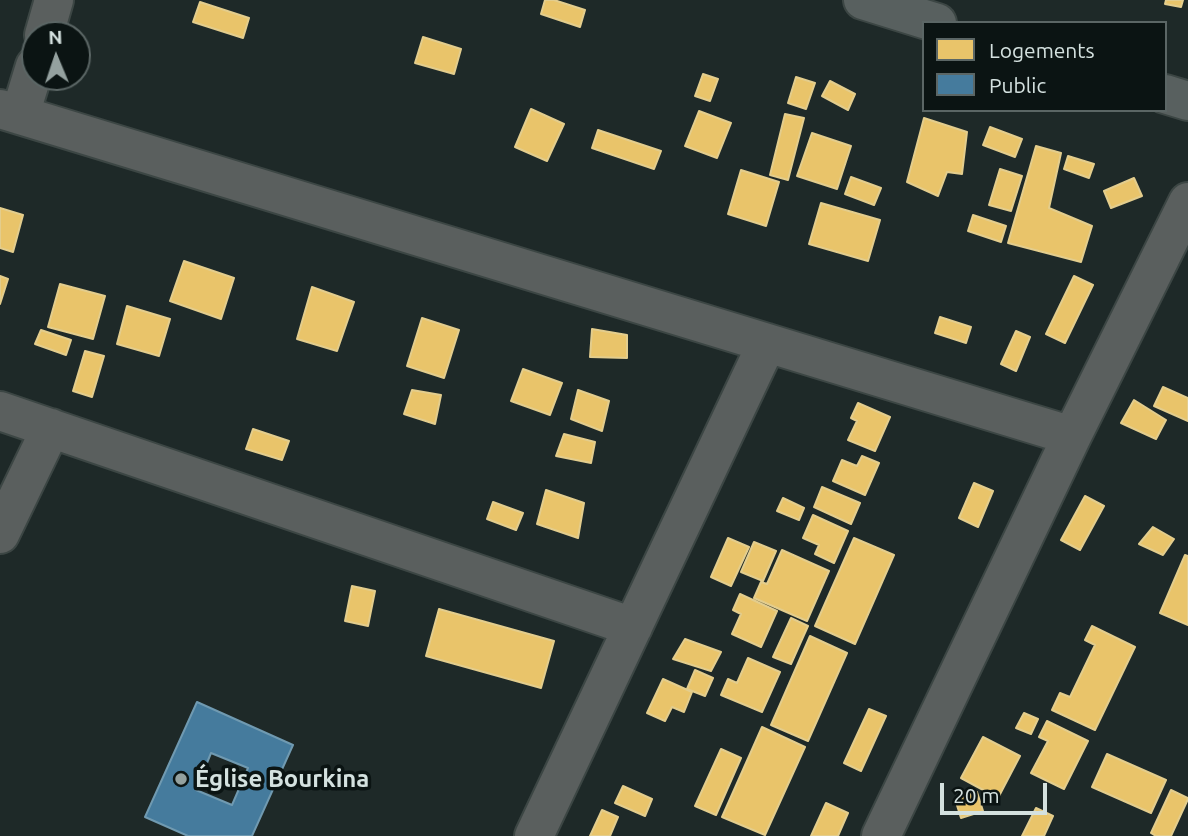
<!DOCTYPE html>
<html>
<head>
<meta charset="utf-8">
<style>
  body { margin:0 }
  #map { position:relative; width:1188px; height:836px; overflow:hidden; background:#1e2928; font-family:Ubuntu,sans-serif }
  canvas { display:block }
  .legend { position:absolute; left:922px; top:21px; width:245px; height:91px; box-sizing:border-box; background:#0b1413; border:2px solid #5b6665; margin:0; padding:9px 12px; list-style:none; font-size:21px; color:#d4e1df }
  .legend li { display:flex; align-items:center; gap:14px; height:35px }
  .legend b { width:35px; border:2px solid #5b6665 }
  .north { position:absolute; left:21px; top:21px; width:70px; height:70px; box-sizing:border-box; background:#0b1413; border:2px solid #5b6665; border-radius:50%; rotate:358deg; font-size:19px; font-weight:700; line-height:28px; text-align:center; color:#d4e1df }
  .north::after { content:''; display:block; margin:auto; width:24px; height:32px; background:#94a19f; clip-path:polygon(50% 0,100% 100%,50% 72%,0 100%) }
  .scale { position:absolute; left:940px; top:783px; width:107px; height:32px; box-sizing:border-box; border:4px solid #d4e1df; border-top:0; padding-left:9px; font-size:21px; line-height:24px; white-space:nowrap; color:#d4e1df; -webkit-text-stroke:5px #0b1413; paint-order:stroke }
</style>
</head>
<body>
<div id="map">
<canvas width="1188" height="836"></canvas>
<ul class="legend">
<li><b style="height:19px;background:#e9c46a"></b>Logements</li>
<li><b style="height:19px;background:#457b9d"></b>Public</li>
</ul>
<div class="north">N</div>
<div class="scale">20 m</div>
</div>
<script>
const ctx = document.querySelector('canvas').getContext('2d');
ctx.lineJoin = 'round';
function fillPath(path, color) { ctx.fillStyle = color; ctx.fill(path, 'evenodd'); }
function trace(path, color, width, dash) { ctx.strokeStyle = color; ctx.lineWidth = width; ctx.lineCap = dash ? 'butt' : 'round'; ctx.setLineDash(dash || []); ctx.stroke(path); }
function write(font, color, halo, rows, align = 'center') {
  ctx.font = font + ' Ubuntu,sans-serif'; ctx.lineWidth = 7; ctx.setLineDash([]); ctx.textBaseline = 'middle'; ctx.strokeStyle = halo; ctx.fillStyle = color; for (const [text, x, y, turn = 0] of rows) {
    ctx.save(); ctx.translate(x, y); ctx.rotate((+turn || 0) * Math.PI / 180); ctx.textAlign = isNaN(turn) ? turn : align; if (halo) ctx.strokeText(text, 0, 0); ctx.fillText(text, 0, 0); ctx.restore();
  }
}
const homes = new Path2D(`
  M545 0H554L585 10 580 27 541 14Z
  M1166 0H1183L1181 7 1165 4Z
  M200 2 249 18 243 38 193 22Z
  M423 37 461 49 454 74 415 63Z
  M703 74 718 79 710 101 695 96Z
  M796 77 815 83 806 109 788 103Z
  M830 81 855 94 848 110 822 96Z
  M531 109 564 124 547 161 515 147Z
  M699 111 731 123 717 158 685 146Z
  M785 114 804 118 788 180 770 175Z
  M924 118 967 132 962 174 947 172 938 196 907 182Z
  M990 127 1022 139 1015 157 983 145Z
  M598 130 661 151 654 169 592 148Z
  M812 133 851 146 837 189 797 176Z
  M1036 146 1061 153 1049 208 1092 226 1081 262 1008 243Z
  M1068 156 1094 164 1089 178 1064 169Z
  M1000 169 1022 176 1011 211 989 205Z
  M741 170 779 182 766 226 728 214Z
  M851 177 881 188 874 205 845 194Z
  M1134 178 1142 196 1111 208 1104 191Z
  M821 203 880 220 868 261 809 244Z
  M0 208 23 215 13 252 0 248Z
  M973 215 1006 226 1001 242 968 231Z
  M184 261 234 278 221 319 170 301Z
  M0 276 8 279 0 304Z
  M1074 276 1093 285 1065 343 1046 334Z
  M60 284 105 296 93 339 48 327Z
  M312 287 354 302 337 351 297 339Z
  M127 306 170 319 159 356 117 344Z
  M940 317 971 327 966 343 935 333Z
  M422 318 459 330 444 378 407 366Z
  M592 329 627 335V358L590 357Z
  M41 330 71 340 66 355 35 344Z
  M1016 331 1030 337 1016 371 1001 364Z
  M85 351 104 356 92 397 73 391Z
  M523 369 562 383 550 415 511 401Z
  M1163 387 1188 398V421L1154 406Z
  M412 390 441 395 435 424 404 414Z
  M578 390 609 401 602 431 571 419Z
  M1134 400 1166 420 1156 439 1121 423Z
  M858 403 890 417 875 451 848 440 857 421 851 418Z
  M253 429 289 441 282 460 246 449Z
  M564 434 595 442 591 463 556 456Z
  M862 456 879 463 865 495 833 481 842 460 857 466Z
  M974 483 993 491 978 527 959 518Z
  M822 487 860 503 851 524 814 507Z
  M546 490 584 503 578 538 537 524Z
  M1085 496 1104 506 1080 550 1061 540Z
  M783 498 804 508 799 520 777 511Z
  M493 502 523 513 516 530 487 519Z
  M813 515 848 531 834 563 815 554 819 545 803 538Z
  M1153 527 1174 539 1163 555 1139 544Z
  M728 538 749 547 731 586 711 577Z
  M854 538 894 555 855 644 815 626Z
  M754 542 776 551 763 581 741 572Z
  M782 550 829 571 807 621 754 598 761 582 767 584Z
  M1185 555 1188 556V625L1160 613Z
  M352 586 375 591 368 626 345 621Z
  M740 594 777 611 761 647 732 634 741 614 733 610Z
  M439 609 554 641 541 688 426 656Z
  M791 618 808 626 791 664 773 657Z
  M1092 626 1135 647 1095 730 1052 710 1060 693 1070 697 1095 645 1085 640Z
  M810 636 847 653 808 741 771 725Z
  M685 639 721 652 711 671 673 659Z
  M748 658 780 672 762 712 721 695 728 679 737 683Z
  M695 670 713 678 705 696 687 689Z
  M663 679 692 692 684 712 672 707 665 721 647 713Z
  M869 709 886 716 861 771 844 763Z
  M1024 713 1038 719 1031 734 1016 728Z
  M1047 721 1088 741 1064 789 1031 773 1048 741 1039 737Z
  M762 727 805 747 765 835 722 817Z
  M983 737 1020 756 998 798 961 778Z
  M721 749 741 758 716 815 695 806Z
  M1107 754 1166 780 1151 813 1092 787Z
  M623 786 652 799 645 816 615 803Z
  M1171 790 1188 798V799L1171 836H1156L1151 833Z
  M977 792 983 811 961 818 955 799Z
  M826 803 848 813 838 836H811Z
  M1036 808 1053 816 1044 836H1022Z
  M602 810 618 817 610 836H590Z`);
fillPath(homes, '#e9c46a');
trace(homes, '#e3cd8d', 2);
const public = new Path2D(`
  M197 702 293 745 252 836H188L145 817ZM211 753 248 768 232 805 196 790Z`);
fillPath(public, '#457b9d');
trace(public, '#709ab1', 2);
const minor = new Path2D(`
  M44 35 54 0
  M0 109 1072 436
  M20 115 35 66
  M0 411 633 627
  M0 534 51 428
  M534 836 767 343
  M881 836 1072 436 1188 202`);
const major = new Path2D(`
  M863 0 937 23
  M1165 94 1188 101`);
trace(minor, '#3c4644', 42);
trace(major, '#3c4644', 42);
trace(minor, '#5a5f5e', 38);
trace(major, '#58605f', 38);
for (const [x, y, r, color] of [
  [181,779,7,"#94a19f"]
]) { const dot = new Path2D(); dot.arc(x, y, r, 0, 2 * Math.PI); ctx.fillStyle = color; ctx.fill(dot); trace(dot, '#0b1413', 2.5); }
write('bold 24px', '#d4e1df', '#0b1413', [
  ["Église Bourkina",195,779]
], 'left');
</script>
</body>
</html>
